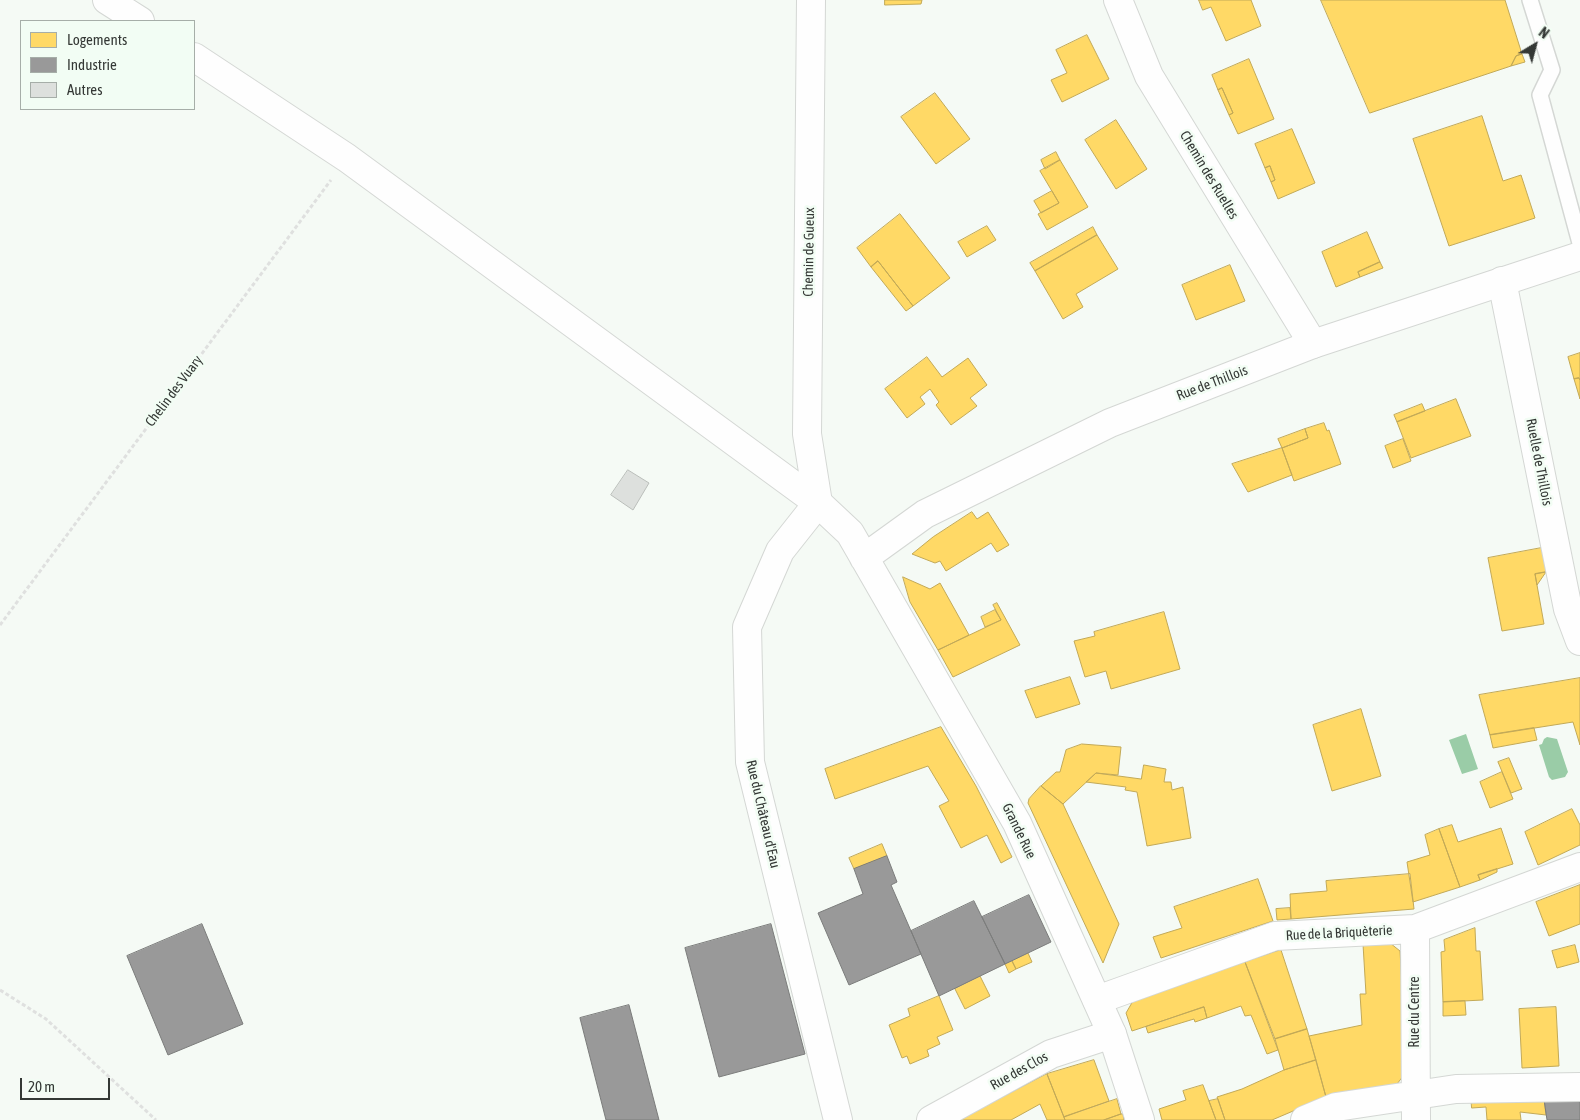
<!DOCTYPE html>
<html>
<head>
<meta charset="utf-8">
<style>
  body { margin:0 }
  #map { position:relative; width:1580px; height:1120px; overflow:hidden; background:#f5faf5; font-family:"Asap Condensed",sans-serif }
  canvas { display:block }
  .legend { position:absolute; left:20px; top:20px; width:175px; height:90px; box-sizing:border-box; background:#f2fdf4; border:1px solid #a6aea8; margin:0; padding:6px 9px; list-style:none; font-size:15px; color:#343835 }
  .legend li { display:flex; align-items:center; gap:10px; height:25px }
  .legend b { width:25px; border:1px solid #a6aea8 }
  .north { position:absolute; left:1510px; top:20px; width:50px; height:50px; -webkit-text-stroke:4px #f2fdf4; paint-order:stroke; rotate:37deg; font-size:14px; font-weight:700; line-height:20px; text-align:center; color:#343835 }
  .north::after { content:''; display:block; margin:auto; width:18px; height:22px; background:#343835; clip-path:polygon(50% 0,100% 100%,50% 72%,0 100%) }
  .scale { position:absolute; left:20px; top:1078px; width:90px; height:22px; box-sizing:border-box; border:2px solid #343835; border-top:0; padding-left:6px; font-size:15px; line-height:18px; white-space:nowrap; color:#343835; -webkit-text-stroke:4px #f2fdf4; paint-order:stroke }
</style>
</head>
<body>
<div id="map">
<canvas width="1580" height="1120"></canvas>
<ul class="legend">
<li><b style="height:14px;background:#ffd966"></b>Logements</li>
<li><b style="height:14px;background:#999"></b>Industrie</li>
<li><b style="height:14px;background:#dde0dd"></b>Autres</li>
</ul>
<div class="north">N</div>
<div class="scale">20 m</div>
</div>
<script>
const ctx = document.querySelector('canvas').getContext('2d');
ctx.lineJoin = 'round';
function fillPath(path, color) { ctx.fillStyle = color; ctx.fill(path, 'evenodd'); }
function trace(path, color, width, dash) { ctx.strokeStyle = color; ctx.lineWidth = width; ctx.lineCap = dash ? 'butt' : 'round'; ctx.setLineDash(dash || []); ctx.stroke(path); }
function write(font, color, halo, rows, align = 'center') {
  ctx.font = font + ' "Asap Condensed",sans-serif'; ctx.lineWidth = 5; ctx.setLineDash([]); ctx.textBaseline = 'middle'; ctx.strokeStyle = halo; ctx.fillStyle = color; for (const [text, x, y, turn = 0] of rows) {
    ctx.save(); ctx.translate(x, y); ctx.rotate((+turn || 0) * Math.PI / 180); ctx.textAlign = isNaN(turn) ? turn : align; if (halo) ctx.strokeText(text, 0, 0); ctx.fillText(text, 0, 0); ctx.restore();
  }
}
fillPath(new Path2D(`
  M1466 734 1478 769 1462 774 1449 740Z
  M1547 737 1557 739 1568 772 1565 777 1552 780 1549 777 1539 745 1542 744 1544 739Z`), '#9acca7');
const homes = new Path2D(`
  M885 0H922L921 4 885 5Z
  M1199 0H1251L1261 26 1226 41 1211 7 1203 10Z
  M1321 0H1505L1522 54 1516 56 1511 66 1370 113Z
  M1087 35 1109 79 1062 102 1051 80 1067 73 1056 50Z
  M1522 54 1525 62 1511 66 1516 56Z
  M1249 59 1274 119 1238 134 1229 115 1233 113 1222 88 1218 90 1212 75Z
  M1222 88 1233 113 1229 115 1218 90Z
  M935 93 970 139 936 164 901 117Z
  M1482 116 1503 181 1521 175 1535 218 1449 246 1413 139Z
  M1116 120 1147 169 1116 189 1085 140Z
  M1292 129 1315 183 1278 199 1271 182 1275 180 1270 166 1265 168 1255 144Z
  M1056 152 1060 160 1045 169 1041 160Z
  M1060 160 1088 207 1047 230 1038 214 1059 203 1040 171Z
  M1270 166 1275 180 1271 182 1265 168Z
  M1052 191 1059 203 1041 213 1034 201Z
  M900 214 950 278 913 306 878 261 871 267 857 248Z
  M987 226 996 240 967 257 958 242Z
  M1093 227 1097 235 1035 271 1030 263Z
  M1367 232 1380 262 1358 272 1360 277 1336 287 1322 252Z
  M1097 235 1118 269 1076 294 1083 307 1063 319 1035 271Z
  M878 261 913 306 906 311 871 267Z
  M1380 262 1383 268 1360 277 1358 272Z
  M1230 265 1245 301 1196 320 1182 285Z
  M1580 353V380L1579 378 1574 379 1568 357Z
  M927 357 942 377 968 358 987 385 970 398 977 406 951 425 936 405 939 402 930 389 920 397 925 404 907 418 885 389Z
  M1579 378 1580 380V399L1574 379Z
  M1456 399 1471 436 1411 458 1397 422Z
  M1422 404 1425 411 1397 422 1394 415Z
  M1324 423 1327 431 1329 430 1341 464 1294 481 1282 448 1308 438 1305 429Z
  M1305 429 1308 438 1282 448 1278 439Z
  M1403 439 1411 461 1393 468 1385 446Z
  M1282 448 1292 475 1248 492 1232 464Z
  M972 512 977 519 988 512 1009 545 997 552 991 543 946 571 940 561 935 563 912 554 933 537Z
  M1541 548 1543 550 1547 570 1546 572 1535 574 1544 624 1502 631 1488 558Z
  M1546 572 1537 585 1535 574Z
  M903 577 930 589 940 583 969 635 938 650 910 602Z
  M997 603 1020 645 953 677 938 650 1001 620 993 605Z
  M995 610 1001 620 985 627 981 617Z
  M1164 612 1180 669 1111 689 1106 671 1085 677 1074 641 1095 636 1094 632Z
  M1070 677 1080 704 1036 718 1025 691Z
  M1580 678V745L1573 722 1490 735 1479 695Z
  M1361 709 1381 776 1332 791 1313 725Z
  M941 727 976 786 1012 857 1001 863 987 835 961 848 939 806 949 801 928 766 835 799 825 769Z
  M1534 728 1537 740 1493 748 1490 735Z
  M1082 744 1121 747 1118 775 1096 773 1063 804 1041 786 1056 772H1060L1066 750Z
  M1509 758 1522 789 1511 793 1498 762Z
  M1144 765 1166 769 1164 782H1171L1172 790 1183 787 1191 838 1147 846 1137 792 1125 790 1126 787 1086 782 1096 773 1141 779Z
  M1502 772 1513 799 1490 808 1480 782Z
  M1041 786 1063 804 1119 924 1103 963 1028 803 1029 799Z
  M1572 809 1580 825V845L1538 865 1525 832Z
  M1452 825 1458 842 1501 828 1513 864 1478 875 1480 880 1460 887 1439 829Z
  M1439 829 1460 887 1413 902 1407 862 1430 855 1425 835Z
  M882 844 887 856 854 869 849 858Z
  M1497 869V872L1480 880 1478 875Z
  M1410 874 1414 909 1291 919 1290 894 1327 891 1326 881Z
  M1258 879 1273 921 1161 958 1153 937 1182 928 1174 907Z
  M1580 885V924L1549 936 1536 902Z
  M1290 908 1291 919 1277 920 1276 909Z
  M1475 928 1476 951H1480L1483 1000 1443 1002 1441 952 1445 951 1444 940Z
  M1390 943 1400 951 1407 1071 1397 1084 1326 1097 1309 1036 1362 1025 1360 994H1366L1363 944Z
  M1575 945 1579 962 1557 968 1552 951Z
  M1281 950 1307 1029 1275 1039 1245 962Z
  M1028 953 1032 962 1016 969 1012 961Z
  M1012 961 1016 969 1009 973 1005 964Z
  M1245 962 1278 1050 1267 1054 1251 1015 1245 1016 1241 1006 1207 1018 1204 1007 1132 1031 1126 1013 1133 1001Z
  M980 976 990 996 965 1009 955 989Z
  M939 996 953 1030 937 1037 940 1044 927 1050 929 1056 910 1064 907 1056 902 1058 889 1025 910 1016 908 1009Z
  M1465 1001 1466 1015 1443 1016V1002Z
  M1204 1007 1207 1018 1195 1022 1194 1019 1148 1033 1146 1027Z
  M1556 1007 1559 1066 1522 1068 1519 1009Z
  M1307 1029 1316 1060 1284 1070 1275 1039Z
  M1094 1060 1109 1101 1064 1117 1047 1074Z
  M1316 1060 1326 1097 1272 1120H1225L1217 1097 1242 1089 1284 1070Z
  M1047 1074 1065 1120H1047L1040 1104 1011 1120H959Z
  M1203 1085 1216 1120H1162L1159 1109 1186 1100 1183 1091Z
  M1471 1096 1544 1099 1546 1115 1520 1112 1521 1120H1487L1486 1107 1472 1108Z
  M1117 1099 1121 1114 1104 1120H1065L1064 1117Z
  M1218 1099 1225 1120H1216L1209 1101Z
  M1121 1114H1123L1124 1120H1104Z`);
fillPath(homes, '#ffd966');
trace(homes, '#c2a957', 1);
const industry = new Path2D(`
  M887 856 897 882 891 885 921 954 849 985 818 913 863 894 854 869Z
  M1029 895 1051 942 1005 964 982 917Z
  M974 901 1005 964 939 996 911 931Z
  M202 924 243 1024 168 1055 127 956Z
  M771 924 805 1054 719 1077 685 948Z
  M629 1005 659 1120H606L580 1018Z
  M1580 1098V1120H1547L1544 1099Z`);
fillPath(industry, '#999');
trace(industry, '#7b7c7b', 1);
const building = new Path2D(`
  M628 470 649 483 633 510 611 495Z`);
fillPath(building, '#dde0dd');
trace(building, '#babeba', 1);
const service = new Path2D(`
  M1530 0 1552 70 1540 95 1580 243`);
const minor = new Path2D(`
  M107 0 140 21
  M811 0 807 434 818 503
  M1118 0 1149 76 1313 344
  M194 57 347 158 818 503
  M1502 281 1568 609 1580 641
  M818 503 780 551 747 627 750 762 838 1120
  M1415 929 1416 1120
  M1097 1000 1275 936 1415 929 1580 867
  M931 1120 1051 1054 1112 1034
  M1305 1120 1336 1107 1456 1089 1580 1087`);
const tertiary = new Path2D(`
  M818 503 850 533 1017 823 1112 1034 1140 1120
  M864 558 925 514 1110 423 1313 344 1580 256`);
trace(service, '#d4d7d4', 18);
trace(minor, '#d4d7d4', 30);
trace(tertiary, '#d4d7d4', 30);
trace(new Path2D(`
  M0 625 331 180
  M0 990 46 1019 156 1120`), '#dfe0df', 3, [4, 2.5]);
trace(service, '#fefefe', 15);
trace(minor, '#fefefe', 28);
trace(tertiary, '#fefefe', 28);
write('14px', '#343835', '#f2fdf4', [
  ["Chemin des Ruelles",1209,175,59],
  ["Chemin de Gueux",809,252,-89],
  ["Rue de Thillois",1212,383,-21],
  ["Chelin des Vuary",174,391,-53],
  ["Ruelle de Thillois",1539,462,79],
  ["Rue du Château d'Eau",763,814,77],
  ["Grande Rue",1019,831,64],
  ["Rue de la Briquèterie",1339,933,-3],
  ["Rue du Centre",1415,1012,-90],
  ["Rue des Clos",1019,1071,-29]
]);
</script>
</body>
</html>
